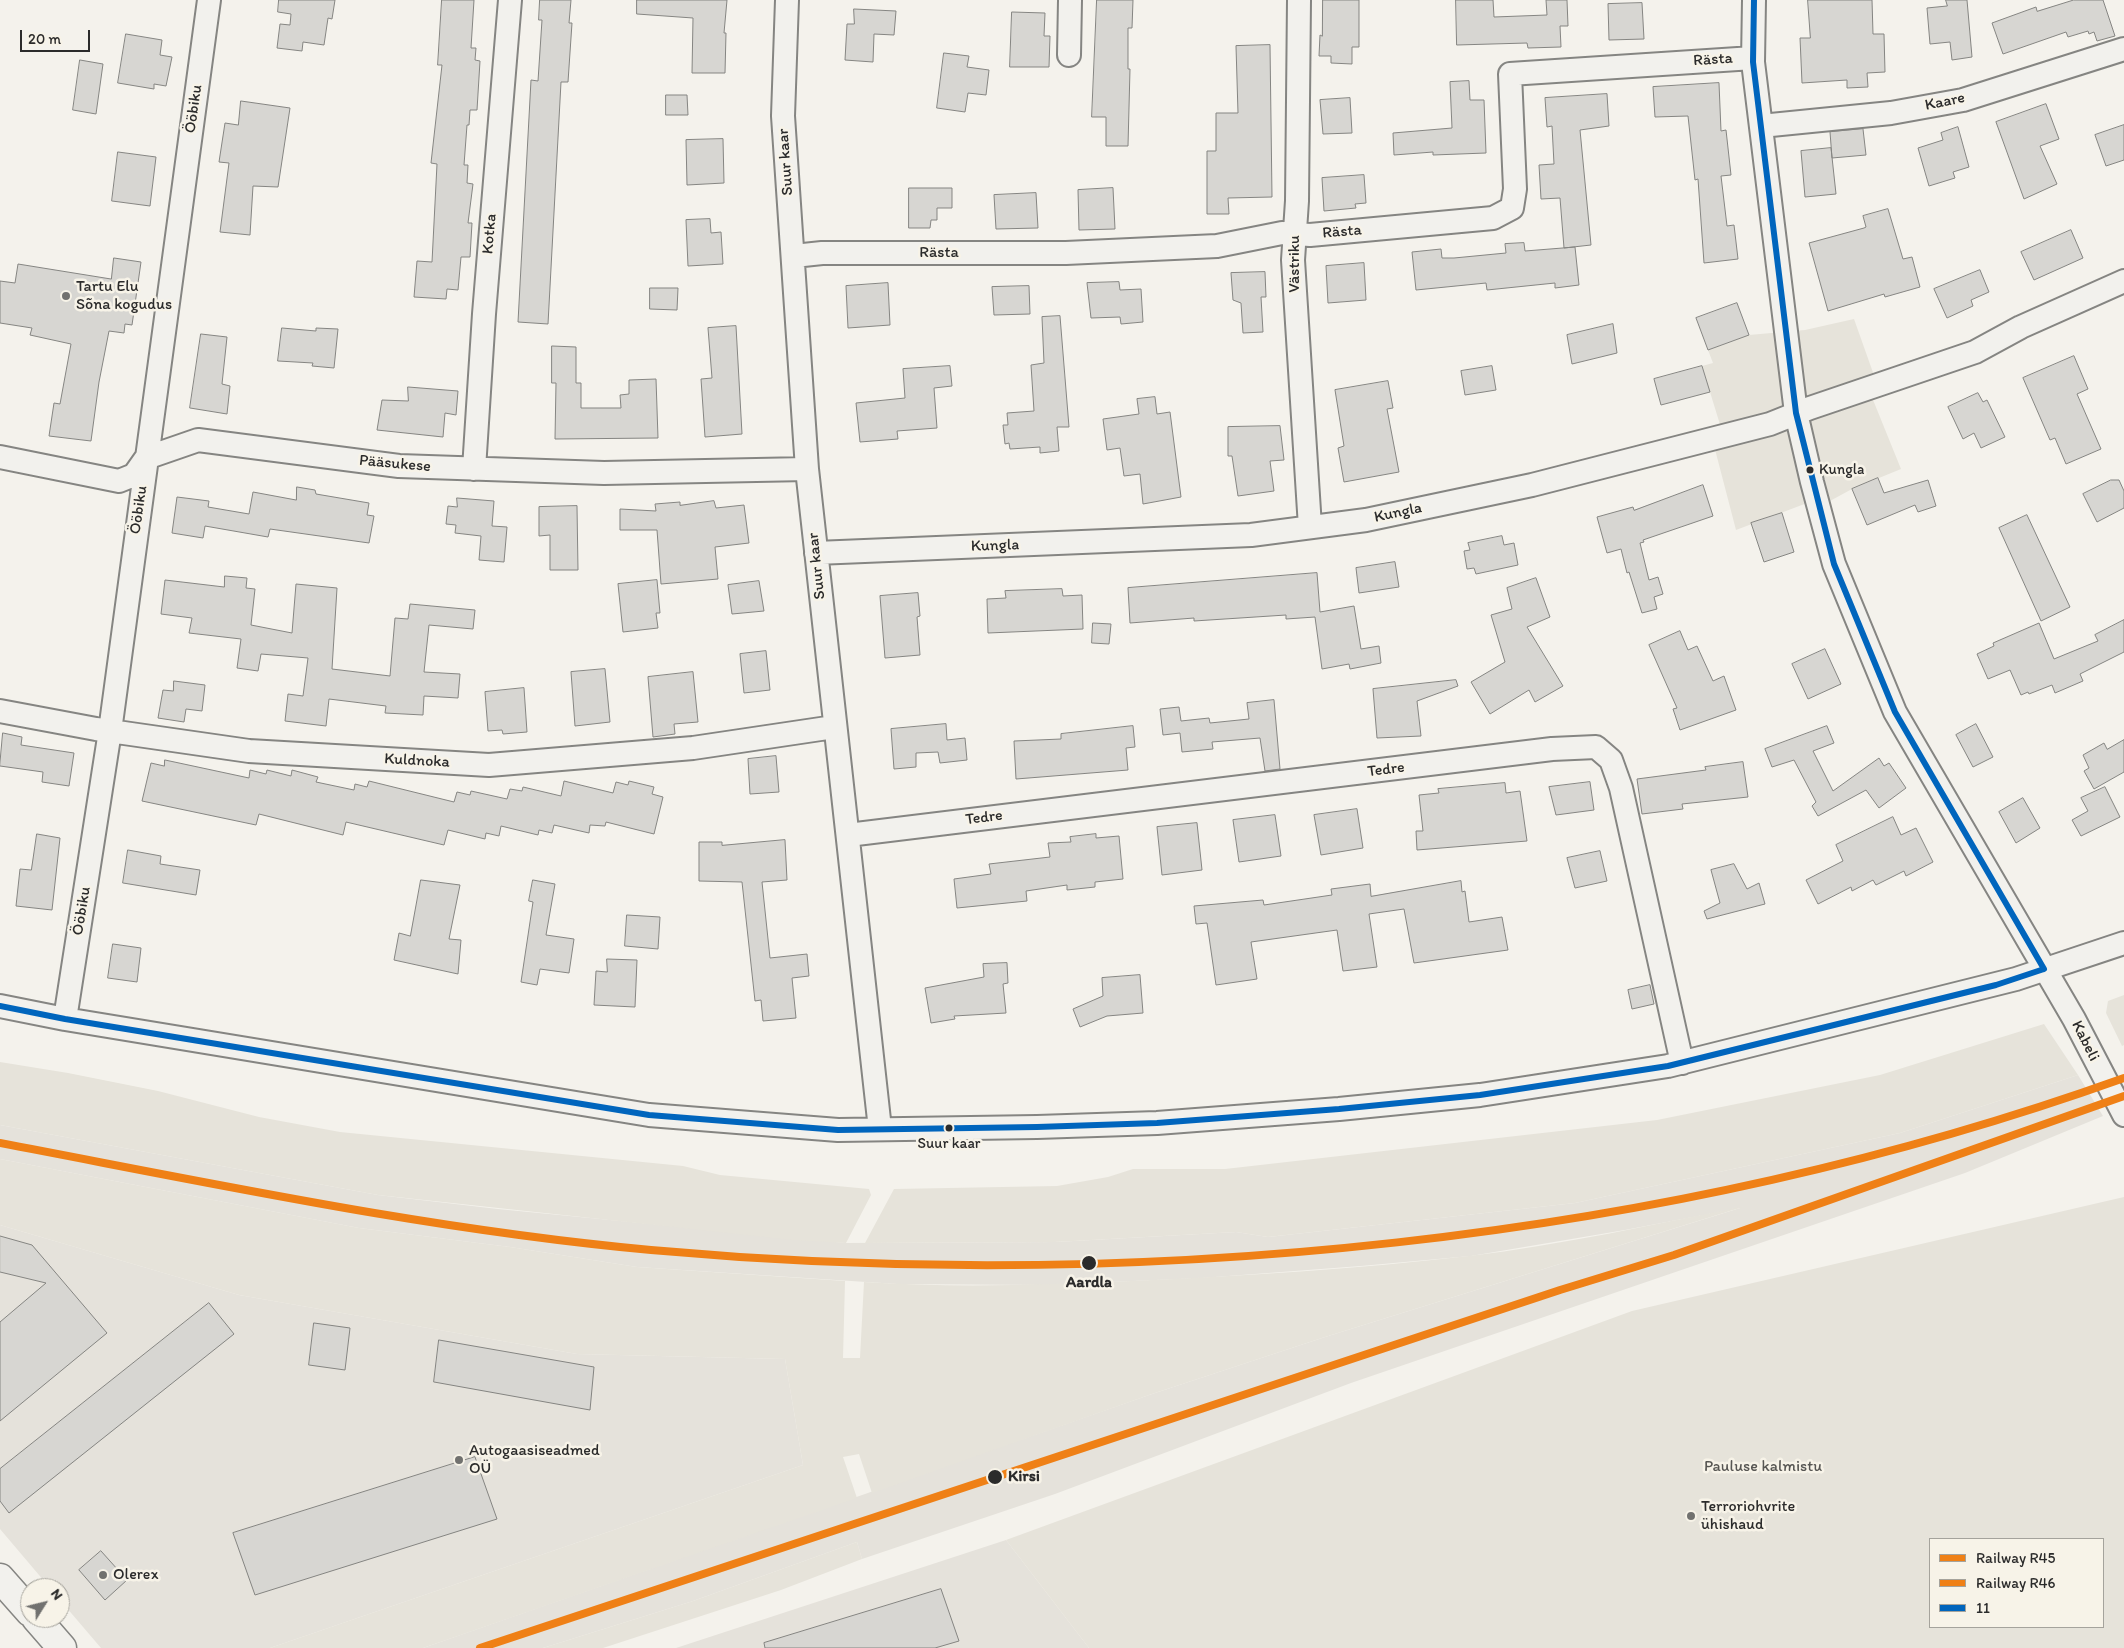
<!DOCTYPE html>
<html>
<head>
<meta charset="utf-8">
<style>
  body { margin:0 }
  #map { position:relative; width:2124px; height:1648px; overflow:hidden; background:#f4f2ec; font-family:Itim,sans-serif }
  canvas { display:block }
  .legend { position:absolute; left:1929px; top:1538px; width:175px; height:90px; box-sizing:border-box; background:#f7f3e8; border:1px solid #a5a39c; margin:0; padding:6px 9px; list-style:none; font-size:15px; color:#2b2b2b }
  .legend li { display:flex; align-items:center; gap:10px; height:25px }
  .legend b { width:25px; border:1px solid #a5a39c }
  .north { position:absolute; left:20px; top:1578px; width:50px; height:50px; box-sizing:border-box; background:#f7f3e8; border:1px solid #a5a39c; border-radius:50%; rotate:54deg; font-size:14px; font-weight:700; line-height:20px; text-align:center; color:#2b2b2b }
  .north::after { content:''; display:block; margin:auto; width:18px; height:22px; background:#71716f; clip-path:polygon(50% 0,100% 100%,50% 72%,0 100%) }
  .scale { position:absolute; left:20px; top:30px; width:70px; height:22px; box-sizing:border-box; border:2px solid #2b2b2b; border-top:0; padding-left:6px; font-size:15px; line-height:18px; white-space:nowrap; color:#2b2b2b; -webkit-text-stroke:4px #f7f3e8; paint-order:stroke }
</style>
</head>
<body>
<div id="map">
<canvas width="2124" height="1648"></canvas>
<ul class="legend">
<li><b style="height:6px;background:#ef8016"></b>Railway R45</li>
<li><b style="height:6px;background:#ef8016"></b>Railway R46</li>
<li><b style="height:6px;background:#0065bd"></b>11</li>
</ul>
<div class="north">N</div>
<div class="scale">20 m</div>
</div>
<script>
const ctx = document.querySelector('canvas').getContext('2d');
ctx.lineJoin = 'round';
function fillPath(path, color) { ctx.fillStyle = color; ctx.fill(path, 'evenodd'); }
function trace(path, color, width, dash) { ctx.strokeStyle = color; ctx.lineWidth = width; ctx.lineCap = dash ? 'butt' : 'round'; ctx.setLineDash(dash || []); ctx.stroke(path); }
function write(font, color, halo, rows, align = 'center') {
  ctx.font = font + ' Itim,sans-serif'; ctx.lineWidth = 5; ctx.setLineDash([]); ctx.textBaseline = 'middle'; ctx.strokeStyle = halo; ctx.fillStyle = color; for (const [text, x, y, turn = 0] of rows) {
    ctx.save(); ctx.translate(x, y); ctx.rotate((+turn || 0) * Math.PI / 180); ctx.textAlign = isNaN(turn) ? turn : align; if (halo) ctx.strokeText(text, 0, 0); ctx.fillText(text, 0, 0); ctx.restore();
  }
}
fillPath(new Path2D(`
  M2078 1075 2103 1116 1965 1173 1351 1383 1055 1494 862 1559 857 1542 693 1601 543 1648H423L1152 1394 1325 1337 1740 1208 1625 1230 1471 1256 1361 1266 1202 1278 1043 1285 897 1284 637 1267 510 1247 359 1228 0 1159V1125L378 1195 498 1209 846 1243 1055 1242 1236 1232 1268 1237 1575 1203 1900 1133Z
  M0 1225 239 1295 577 1354 785 1359 803 1465 270 1648H101L60 1600V1588H50L0 1529Z
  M1006 1540 1089 1648H676Z`), '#e5e2db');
fillPath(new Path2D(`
  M1854 319 1876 381 1867 385 1901 469 1852 489 1817 508 1815 500 1736 530 1711 434 1722 431 1702 366 1713 363 1708 350 1749 335 1805 330Z
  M2124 995V1045L2122 1046 2106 1013 2108 1001Z
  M2044 1024 2078 1075 1900 1133 1575 1203 1268 1237 1236 1232 1055 1242 865 1243 894 1189 1057 1186 1108 1177 1133 1169H1225L1657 1120 1880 1075Z
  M0 1062 68 1073 158 1091 259 1117 340 1132 683 1166 720 1175 869 1189 871 1195 846 1243 794 1240 378 1195 0 1125Z
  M0 1159 359 1228 510 1247 637 1267 845 1281 843 1358H860L864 1282C953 1288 1043 1285 1131 1281 1244 1276 1357 1269 1469 1256 1562 1245 1655 1224 1746 1206L1325 1337 1152 1394 872 1493 859 1454 843 1457 857 1498 423 1648H270L803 1465 785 1359 577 1354 239 1295 0 1225Z
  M2124 1197V1648H1089L1006 1540 1632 1311ZM1930 1539H2103V1627H1930Z
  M857 1542 862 1559 781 1590 603 1648H543L693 1601Z`), '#e6e3da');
const building = new Path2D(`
  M279 0H335L332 19 328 18 324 45 303 42 302 51 277 48 280 24 290 25 291 14 278 12Z
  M442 0H474L471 48H476L475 60 480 61 477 110H470L469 125H467L464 165H468L467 183 473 184 468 223H472L470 257H461L458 290 447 289 446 299 414 297 417 261 432 262 437 164 431 163 442 65H438Z
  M540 0H571L569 23H572L568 82H561L548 324 518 322 531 80 538 81 542 20H539Z
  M637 0H727L724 33H726L725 73H692L693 18 637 14Z
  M1097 0H1133L1132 28H1128V69H1130L1128 146H1106V117H1092Z
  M1323 0H1359V47H1352V64L1331 63V56H1319L1320 35 1322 36Z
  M1456 0H1493L1494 17 1547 15 1546 0H1567L1568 26H1560L1561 47 1528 48 1527 43 1457 45Z
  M1808 0H1872L1873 34H1884L1885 72 1867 73 1868 87 1847 88V80L1802 83 1800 38H1810Z
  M1946 0H1967L1972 57 1952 60 1950 42 1930 44 1927 8 1947 6Z
  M2074 0H2103L2115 36 2097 41 2094 32 2089 34 2088 31 2068 37 2066 32 2003 54 1992 23 2036 7 2037 11Z
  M1642 3 1644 39 1609 40 1608 4Z
  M854 9 896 11 894 35 874 34 873 62 845 60 847 24H854Z
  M1012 12 1045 13 1044 36H1050L1049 67H1010Z
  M126 34 162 40 160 55 172 57 166 86 154 84V89L118 83Z
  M1270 45 1272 197 1228 198 1229 214H1207V151H1216V113H1238L1236 46Z
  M944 53 969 56 967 67 989 70 986 95 968 93 965 112 937 108Z
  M80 60 103 64 96 114 73 110Z
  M1469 81 1470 100H1484L1486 153 1433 155V152L1394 155 1393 133 1452 128 1450 82Z
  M1719 83 1721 131 1726 130 1731 175 1721 176 1727 226 1734 225 1738 259 1704 263 1698 179 1695 180 1688 116 1655 117 1653 87Z
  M1607 94 1609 126 1580 130 1591 245 1564 248 1560 198 1541 199 1539 165 1554 164 1552 126 1547 127 1545 98Z
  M666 95H687L688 115H666Z
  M1350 98 1352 133 1323 134 1320 100Z
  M241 101 290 108 278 187 253 186 250 235 220 232 229 163 219 162 225 123 238 125Z
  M2046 104 2059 139 2040 146 2057 184 2024 199 1996 122Z
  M2124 125V160L2106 166 2095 135Z
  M1958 127 1969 167 1953 172 1955 178 1929 186 1918 148 1943 140 1941 133Z
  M1863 129 1866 155 1832 158 1830 132Z
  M723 139 724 183 687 185 686 140Z
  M1831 148 1836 194 1805 197 1801 151Z
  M118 152 156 157 150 206 112 201Z
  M1364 175 1366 203 1355 204 1356 208 1324 211 1322 178Z
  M909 188H952V208H937V220H931L930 228H909Z
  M1113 188 1115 229 1079 230 1078 190Z
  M1036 193 1038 228 996 229 994 195Z
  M1888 209 1903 259 1912 257 1920 287 1885 297 1884 294 1828 311 1809 243 1864 228 1866 227 1863 216Z
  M710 219 711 233 721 232 723 264 688 266 686 220Z
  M2071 230 2083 258 2034 280 2021 252Z
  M1524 243 1525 251 1575 247 1579 285 1555 288V283L1487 290 1486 283 1416 290 1412 252 1441 249 1442 258H1454L1506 253 1505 244Z
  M114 258 141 262 132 325 125 324 124 333 109 331 99 382 91 441 49 436 54 403 60 404 71 344 30 335 32 328 0 323V281L15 283 18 264 111 279Z
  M1364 263 1366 300 1328 303 1326 266Z
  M1980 270 1989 292 1971 300 1973 306 1947 318 1934 289Z
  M1265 272 1266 297H1261L1263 332 1243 333 1241 303 1233 300 1231 273Z
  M1119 282 1120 290 1141 289 1143 322 1121 324 1120 317 1091 318 1087 283Z
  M888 283 890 325 848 328 846 286Z
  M1029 286 1030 314 994 315 992 287Z
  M650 288H678L677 310 650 309Z
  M1737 303 1749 335 1708 350 1696 318Z
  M1060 316 1069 427H1057L1059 451 1040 453V447L1010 449 1009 443 1005 444 1003 425H1008L1007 413 1034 411 1031 365 1044 363 1042 317Z
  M1613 324 1617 353 1572 364 1567 335Z
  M736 326 742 434 705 437 701 379 712 378 708 328Z
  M282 328 316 331V328L338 329 334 368 312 366 313 363 278 361Z
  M201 334 227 337 222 384 230 386 227 414 190 408Z
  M552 346 576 347V383H581V408H621L620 395 629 394V380L656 379 658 438 555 439 556 383H552Z
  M2074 356 2088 389 2077 394 2101 449 2066 464 2055 438 2050 440 2023 378Z
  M950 366 952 386 934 388 937 428 897 431 898 439 860 442 856 403 905 398 903 369Z
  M1492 366 1496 390 1465 395 1461 371Z
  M1702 366 1710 392 1661 405 1654 379Z
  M1388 381 1393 408 1387 409 1399 472 1344 482 1338 448 1344 446 1335 390Z
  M408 387 458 391 456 415 445 413 443 437 377 430 382 400 408 401Z
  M1978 393 1983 402 1987 400 2005 437 1981 448 1974 433 1963 439 1948 407Z
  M1155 397 1157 414 1170 412 1181 497 1143 504 1140 474 1124 476 1120 448 1107 450 1103 419 1139 414 1137 399Z
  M1280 426 1284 460 1270 461 1274 491 1238 496 1232 456H1228V427Z
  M1878 478 1884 493 1928 480 1936 506 1918 512 1915 505 1867 525 1852 489Z
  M2111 480H2119L2124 491V508L2097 522 2083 494Z
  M1703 485 1713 516 1643 540 1644 542 1640 543 1649 580 1658 577 1663 594 1654 597 1657 609 1642 613 1629 572 1627 573 1621 549 1607 553 1597 517 1633 507 1634 510Z
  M297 487 315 490 316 494 369 503 367 515 374 516 369 543 270 529 268 537 205 526 203 538 172 533 177 497 209 501 208 507 249 514 253 492 296 500Z
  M457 498 494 501 492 526 507 527 504 562 479 560 481 536 455 533 456 525 446 524 448 506 457 507Z
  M714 501 716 508 744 505 749 543 715 547 718 579 661 584 657 530H620V509L656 511 655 504 680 502V505Z
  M577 506 578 570H550V535L539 536V507Z
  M1782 513 1794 552 1764 562 1751 523Z
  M2027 515 2070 607 2041 621 1999 528Z
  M1502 536 1504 545 1514 543 1518 565 1476 574 1474 568 1467 569 1464 551 1470 550 1468 543Z
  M1395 562 1399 587 1359 593 1356 568Z
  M1317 573 1320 612 1354 606 1361 649 1379 646 1381 663 1350 669 1349 664 1322 669 1315 617 1286 619V615L1194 621V618L1130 623 1128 588Z
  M225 576 247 578 246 588 255 589 251 625 292 633 296 584 337 588 332 669 390 676 395 618 408 619 410 604 475 610 473 629 429 625 424 672 460 674 458 698 424 696 423 715 385 713 386 706 329 699 326 726 285 721 288 694 303 696 308 658 261 654 258 671 237 668 241 639 189 633 192 618 161 614 165 580 224 587Z
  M1536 578 1550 617 1527 627 1563 686 1535 702 1529 690 1490 714 1471 682 1505 662 1491 615 1512 609 1507 588Z
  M657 580 660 613H656L658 628 623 632 618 584Z
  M759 581 764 611 732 614 728 585Z
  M1062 589 1063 596 1082 595 1083 629 988 633 987 599 1006 598 1005 591Z
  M918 593 920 616 917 617 920 655 885 658 880 596Z
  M2124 620V652L2080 674 2083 681 2055 693 2052 685 2029 694 2028 692 2021 695 2010 670 1988 679 1977 654 1994 646 1993 643 2039 623 2054 659 2098 641 2095 635Z
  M1093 623 1111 624 1109 644 1092 643Z
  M1680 631 1688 650 1697 646 1713 681 1724 676 1736 710 1680 730 1673 709 1677 708 1649 645Z
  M1825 649 1841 684 1808 699 1792 664Z
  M766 651 770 690 744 693 740 654Z
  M605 669 610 722 575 726 571 672Z
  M693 672 698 722 674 724 675 734 653 737 648 677Z
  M1456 680 1458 686 1417 701 1421 736 1377 738 1373 689Z
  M174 681 205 685 202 711 186 709 184 722 158 718 163 690 173 691Z
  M524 688 527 732 503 734 502 730 488 731 485 692Z
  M1274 700 1280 769 1265 771 1260 738 1212 742 1213 749 1182 752 1180 733 1163 735 1160 709 1179 707 1181 721 1209 718 1210 723 1249 719 1247 703Z
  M946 724 947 740 965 738 967 760 940 763 938 752 916 753V767L894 769 891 729Z
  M1976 724 1993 757 1973 767 1956 735Z
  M1133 726 1135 747 1126 748 1128 770 1016 779 1014 741 1061 739V734Z
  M1827 726 1834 743 1813 751 1833 791 1879 758 1884 766 1889 763 1906 788 1879 808 1866 790 1818 816 1812 806 1816 802 1794 760 1772 767 1765 749Z
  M3 733 22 737 21 745 74 753 69 786 42 782 43 772 0 766Z
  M2124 740V772L2094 789 2084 771 2089 768 2083 755 2104 743 2107 749Z
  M776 756 779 792 750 794 748 759Z
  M165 760 249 778 250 770 266 774 267 770 291 776 292 770 318 777 316 782 354 790 355 784 367 787 369 781 454 802 457 792 470 795 471 791 507 799 510 789 522 791 523 787 561 796 564 781 613 793 616 782 628 785 629 781 654 787 652 794 663 797 654 834 606 822 605 826 590 825 589 833 554 825 552 833 539 830 538 835 501 826 499 836 486 833 485 839 448 830 444 845 346 822 343 835 259 814 256 825 142 801 151 763 164 766Z
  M1743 762 1748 797 1682 804 1683 809 1642 814 1637 779 1706 770 1705 767Z
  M1590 782 1594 810 1556 815 1549 787Z
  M1505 783 1506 793 1520 791 1527 841 1417 850 1416 831H1423L1419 795 1439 793 1438 789Z
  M2105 787 2120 817 2081 836 2072 820 2088 811 2081 798Z
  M2023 798 2040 828 2016 843 1999 812Z
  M1357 809 1363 848 1321 855 1314 815Z
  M1275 815 1281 856 1239 862 1233 820Z
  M1893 817 1901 835 1916 828 1933 862 1906 876 1904 871 1876 885 1873 880 1852 891 1851 887 1818 904 1806 880 1843 861 1836 845Z
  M1197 823 1202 870 1162 875 1157 827Z
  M37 834 60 838 52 910 16 906 20 869 31 870Z
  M1096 834V838L1119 836 1123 879 1095 882V887L1067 890V885L1026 891 1027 901 957 908 954 879 991 874 989 864 1050 857 1048 843 1071 842 1070 837Z
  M785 840 787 880 762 882 770 958 807 954 809 976 792 978 796 1018 763 1021 761 1000 755 1001 742 882 699 881V842H722V845Z
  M128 850 161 856 160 864 200 870 196 895 123 883Z
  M1600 851 1607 881 1575 888 1567 858Z
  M1734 864 1747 889 1759 883 1765 904 1707 919 1704 911 1720 903 1711 870Z
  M421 880 460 885 449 939 461 940 458 974 394 960 399 933 410 936Z
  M533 880 555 884 546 935 574 939 569 973 540 969 537 985 521 982 533 902 529 901Z
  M1461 881 1462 892 1465 891 1469 922 1502 917 1508 950 1414 963 1404 909 1369 914 1377 967 1343 971 1337 930 1251 942 1257 979 1216 985 1207 923 1196 924 1194 906 1263 900 1264 905 1332 895 1331 889 1370 884 1371 896Z
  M627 915 660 917 658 949 625 946Z
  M113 944 141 948 137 982 108 978Z
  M607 959 637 960 635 1007 594 1005 596 971 607 972Z
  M1007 963 1008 983 1003 984 1006 1013 954 1016 955 1019 931 1023 925 988 984 977 983 964Z
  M1140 975 1143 1013 1107 1016 1080 1027 1073 1009 1103 996 1102 978Z
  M1650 985 1654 1004 1632 1009 1628 990Z
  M0 1236 32 1245 107 1333 0 1421V1322L46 1283 0 1272Z
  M209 1303 234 1334 9 1513 0 1501V1469Z
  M314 1323 350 1328 345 1370 309 1365Z
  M439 1340 594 1367 590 1410 434 1382Z
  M475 1457 497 1519 255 1595 233 1533Z
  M101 1551 127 1580 105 1600 79 1570Z
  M941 1589 959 1641 935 1648H765L764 1643Z`);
fillPath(building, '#d7d6d2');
trace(building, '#858582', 1);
const street = new Path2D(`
  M787 0 783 116 807 469 880 1129
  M1299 0 1297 201 1293 260 1310 527
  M1754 0 1753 62 1796 413 1812 482 1834 564 1895 712 2074 1019 2124 1115
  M1069 55 1070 0
  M1761 126 1891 113 1963 100 2124 49
  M794 256 822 253H1066L1217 246 1282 233 1310 235 1493 218 1512 208 1515 189 1510 74 1753 58
  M0 457 119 481 134 475 146 458 198 440 399 466 604 473 807 469
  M474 469 484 314 510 0
  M816 553 1251 535 1366 520 1532 485 1770 424 1810 408 1975 352 2021 327 2124 281
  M0 711 96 729 249 751 489 765 693 748 834 727
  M848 835 1552 749 1596 747 1611 760 1621 788 1682 1063
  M0 1006 65 1019 649 1115 838 1130 1037 1127 1157 1123 1339 1109 1480 1095 1668 1066 2016 979 2124 943
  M65 1019 110 731 209 0`);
const secondary = new Path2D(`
  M0 1578 30 1612
  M36 1618 62 1648`);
trace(street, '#858582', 26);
trace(secondary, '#858582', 31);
trace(street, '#f2f1ed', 22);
trace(secondary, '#f2f1ed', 28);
trace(new Path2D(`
  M1754 0 1753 62 1796 413 1834 564 1895 712 2044 969
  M0 1006 65 1019 649 1115 838 1130 1037 1127 1157 1123 1339 1109 1480 1095 1668 1066 1996 985 2044 969`), '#0065bd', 6);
trace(new Path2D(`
  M0 1143C216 1184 432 1230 651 1250 1138 1294 1663 1243 2124 1078`), '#ef8016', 8);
trace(new Path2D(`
  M480 1648 1560 1290 1674 1255 2124 1096`), '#ef8016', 8);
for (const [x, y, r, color] of [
  [66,296,5,"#71716f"],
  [1810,470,4.5,"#2b2b2b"],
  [949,1128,4.5,"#2b2b2b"],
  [1089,1263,8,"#2b2b2b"],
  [459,1460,5,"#71716f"],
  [995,1477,8,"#2b2b2b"],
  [1691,1516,5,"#71716f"],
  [103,1575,5,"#71716f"]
]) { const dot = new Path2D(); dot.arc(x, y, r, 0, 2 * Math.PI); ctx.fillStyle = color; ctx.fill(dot); trace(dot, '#f7f3e8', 2); }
write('15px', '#2b2b2b', '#f7f3e8', [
  ["Kungla",1819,470],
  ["Suur kaar",949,1144,"center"]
], 'left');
write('16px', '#2b2b2b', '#f7f3e8', [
  ["Rästa",1713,60,-4],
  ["Kaare",1945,102,-12],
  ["Ööbiku",194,109,-82],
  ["Suur kaar",786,162,-94],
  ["Rästa",1342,232,-5],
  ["Kotka",490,234,-85],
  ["Rästa",939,253],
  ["Västriku",1295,264,-90],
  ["Pääsukese",395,464,5],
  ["Ööbiku",139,510,-82],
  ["Kungla",1398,513,-12],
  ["Kungla",995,546,-2],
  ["Suur kaar",817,566,-96],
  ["Kuldnoka",417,761,3],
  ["Tedre",1386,770,-7],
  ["Tedre",984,818,-7],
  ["Ööbiku",82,911,-81],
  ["Kabeli",2085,1041,63]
]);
write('16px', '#2b2b2b', '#f7f3e8', [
  ["Tartu Elu",76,287],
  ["Sõna kogudus",76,305],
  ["Autogaasiseadmed",469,1451],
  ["OÜ",469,1469],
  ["Terroriohvrite",1701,1507],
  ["ühishaud",1701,1525],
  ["Olerex",113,1575]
], 'left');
write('bold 16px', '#2b2b2b', '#f7f3e8', [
  ["Aardla",1089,1283],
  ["Kirsi",1008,1477,"left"]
]);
write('16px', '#575653', '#f7f3e8', [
  ["Pauluse kalmistu",1763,1467]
]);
</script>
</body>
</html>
